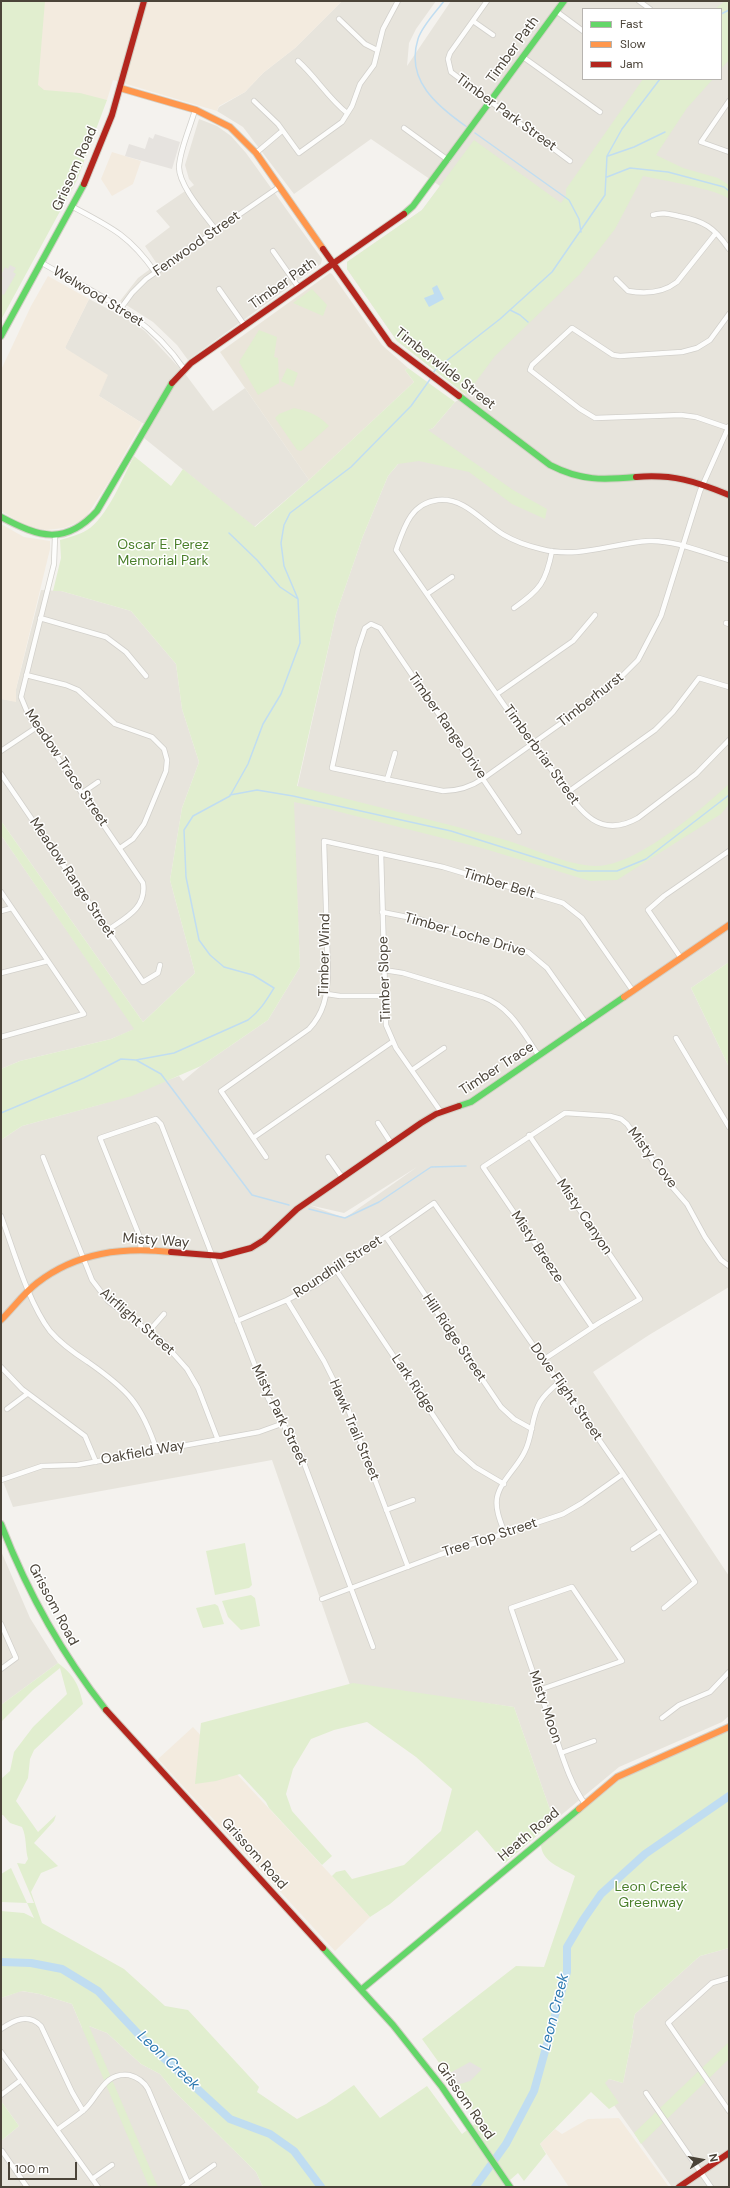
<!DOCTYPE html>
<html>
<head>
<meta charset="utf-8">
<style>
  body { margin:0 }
  #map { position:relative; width:730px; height:2188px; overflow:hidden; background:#f4f2ee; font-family:"DM Sans",sans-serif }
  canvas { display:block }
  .frame { position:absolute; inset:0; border:2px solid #4b4439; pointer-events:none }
  .legend { position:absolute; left:582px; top:8px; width:140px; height:72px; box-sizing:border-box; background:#fff; border:1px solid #b7b4b0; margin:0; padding:5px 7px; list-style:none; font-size:12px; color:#4b4439 }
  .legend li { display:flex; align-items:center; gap:8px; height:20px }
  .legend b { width:20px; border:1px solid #b7b4b0 }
  .north { position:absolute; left:682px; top:2140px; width:40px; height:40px; -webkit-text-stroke:3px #fff; paint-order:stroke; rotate:79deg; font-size:11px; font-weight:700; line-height:16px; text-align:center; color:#4b4439 }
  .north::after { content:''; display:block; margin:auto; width:14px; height:18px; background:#4b4439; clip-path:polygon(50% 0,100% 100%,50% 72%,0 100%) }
  .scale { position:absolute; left:8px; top:2162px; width:69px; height:18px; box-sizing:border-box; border:2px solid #4b4439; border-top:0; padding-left:5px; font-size:12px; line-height:14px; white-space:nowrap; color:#4b4439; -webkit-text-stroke:3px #fff; paint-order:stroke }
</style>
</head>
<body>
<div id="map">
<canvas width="730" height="2188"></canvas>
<div class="frame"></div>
<ul class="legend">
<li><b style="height:5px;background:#63d668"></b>Fast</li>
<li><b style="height:5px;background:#ff974d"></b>Slow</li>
<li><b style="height:5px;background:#b3261e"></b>Jam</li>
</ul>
<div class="north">N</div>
<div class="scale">100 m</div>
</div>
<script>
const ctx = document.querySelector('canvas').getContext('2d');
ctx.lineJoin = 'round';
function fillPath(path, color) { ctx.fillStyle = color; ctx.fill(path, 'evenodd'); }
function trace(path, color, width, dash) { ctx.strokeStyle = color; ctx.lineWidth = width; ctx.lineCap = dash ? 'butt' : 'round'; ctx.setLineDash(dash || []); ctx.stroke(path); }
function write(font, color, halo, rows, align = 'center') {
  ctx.font = font + ' "DM Sans",sans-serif'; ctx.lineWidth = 3; ctx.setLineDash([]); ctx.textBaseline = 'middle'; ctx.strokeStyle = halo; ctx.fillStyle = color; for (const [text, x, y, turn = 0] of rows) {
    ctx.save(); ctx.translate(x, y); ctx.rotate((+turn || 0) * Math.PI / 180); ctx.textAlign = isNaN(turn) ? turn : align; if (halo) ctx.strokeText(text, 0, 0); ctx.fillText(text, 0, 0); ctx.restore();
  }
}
fillPath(new Path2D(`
  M342 1H436L416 29 409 43 407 66 451 1H729V962L691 988 729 1067V1287L649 1335 593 1372 729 1576V1716L722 1722 619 1767 554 1821 514 1707 350 1685 272 1460 13 1507 1 1476V1140L22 1126 102 1104 179 1076 183 1081 201 1066 268 1020 300 967 293 807 336 614 363 536 388 476 427 430 433 428 455 402 466 395 397 341 347 269V262L422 210 440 186 371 139 294 194 243 127 217 111 219 107 245 92 263 73 295 48ZM583 9H721V79H583ZM417 1167 345 1218 309 1205 344 1213Z
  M199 119 217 126 231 136 246 153 322 259 321 264 188 360 177 345 153 322 120 301 138 278 157 264 145 246 170 227 156 211 194 185 189 179 185 165Z
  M89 299 129 320 145 331 186 375 213 411 245 388 309 480 254 527 144 438 151 424 142 423 99 396 65 347Z
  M41 590 61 591 131 611 176 664 182 709 199 762 182 808 170 880 195 973 143 1022 1 821V699L16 701V689Z
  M1 835 135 1029 111 1039 20 1061 1 1069Z
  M1 1551 30 1618 58 1663 1 1705Z
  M729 1948V2187H672L599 2084 609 2079 623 2083 634 2029H632L635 2014 700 1956Z
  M21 1991 40 1994 72 2004 82 2028 89 2026 107 2033 141 2064 160 2074 173 2090 256 2172 263 2187H1V2141L19 2126 1 2101V1998Z`), '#e7e4dc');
fillPath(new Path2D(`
  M41 1H342L295 48 263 73 245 92 219 106 217 111 113 80 107 100 34 91Z
  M112 152 141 161 133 184 112 196 101 179Z
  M48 276 89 299 65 348 108 375 99 396 142 423 110 480 84 520 64 528 46 530 28 527 1 511V370L31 306Z
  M1 524 24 537 50 541V549L16 689V702L1 699Z
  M193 1727 370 1917 335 1951 158 1759Z
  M619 2118 669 2187H569L540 2144 555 2129 562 2134 588 2119Z`), '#f3ebdf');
fillPath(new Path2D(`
  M330 273 332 274 382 345 408 368 405 370 414 382 309 480 220 352Z`), '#eae5da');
fillPath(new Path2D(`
  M1 1H45L38 85 44 90 80 93 107 100 77 180 1 320Z
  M725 1H729V60L721 69V9H715Z
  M643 79H713L687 108 656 155 683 168 718 178 729 185V199C717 189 661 180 643 176L615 229 580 274 495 356 466 395 397 341 347 269V262L422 210 474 140 561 203 566 196V189Z
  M312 289 327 305 323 316 293 303Z
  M259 330 277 337 274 357 278 358 279 383 258 395 239 362Z
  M287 368 298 373 293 387 281 381Z
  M408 368 455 402 433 428 428 430 513 490 547 509 545 519 512 504 469 472 419 461 398 464 388 476 363 536 336 614 297 786C365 804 434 820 502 839 532 847 577 871 606 865 645 858 700 810 729 784V804L721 814 617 880 590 881 482 848 328 809 294 802 300 967 268 1020 201 1066 132 1096 22 1126 1 1140V1069L20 1061 111 1039 134 1029 1 835V821L143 1022 195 973 170 880 182 808 199 762 182 709 176 664 131 611 61 591H53L61 558 60 540C70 537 79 535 87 530 107 518 123 477 134 456L171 486 183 469 255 527 309 480 414 382 405 370Z
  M294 408C308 411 319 415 329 426L301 451 297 450 275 418 279 414Z
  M729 962V1067L691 988Z
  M245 1543 252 1585 249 1588 215 1595 206 1551Z
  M251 1595 255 1598 260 1626 241 1630 228 1617 222 1601Z
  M215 1604 218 1606 224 1624 203 1628 196 1608Z
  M58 1663C74 1675 79 1685 83 1704L34 1750 30 1759 28 1778 16 1801 38 1832 56 1815 54 1821 34 1843 58 1866 41 1873 31 1892 42 1923 124 1969 165 2006 188 2010 259 2087 257 2092 297 2119 326 2104 354 2085 380 2118 427 2086 462 2134 480 2120 422 2039 516 1966 544 1967 575 1876C562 1868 541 1862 541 1844L622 1778 729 1730V1948L700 1956 635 2014 632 2029H634L623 2083 609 2079 605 2083 619 2103 609 2109 591 2092 540 2144 546 2154 524 2181 518 2173 502 2187H263L256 2172 173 2090 160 2074 141 2064 107 2033 89 2026 158 2187H149L72 2004 40 1994 22 1991 1 1998V1911L24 1913 34 1918 27 1903 1 1902V1874L11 1868 27 1903H34L17 1863 25 1864 28 1859C25 1848 27 1838 22 1827L10 1823 3 1815H1V1779L10 1771 14 1752 33 1727 67 1694 60 1668 33 1690 1 1722V1705Z
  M353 1683 514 1707 554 1821 505 1863 477 1830 390 1904 370 1917 332 1876 336 1872 345 1870 352 1879 404 1865 441 1831 452 1789 416 1757 367 1722 334 1730 311 1739 293 1769 286 1794 292 1811 332 1856 322 1865 269 1808 266 1802 240 1774 216 1781 195 1784 201 1723Z
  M729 2042V2059L641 2144 634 2133Z
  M1 2101 19 2126 1 2141Z`), '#e1eecf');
fillPath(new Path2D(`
  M155 134 180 142 172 169 125 156 129 144 145 149 149 137 153 139Z
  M10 265 16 268 13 272 16 274 4 295 1 294V282L3 278 1 275 5 267 8 269Z
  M470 2062 482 2069 470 2081 457 2085 450 2073Z`), '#e6e3df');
fillPath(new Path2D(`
  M437 285 444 299 429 307 424 298 434 294 432 288Z`), '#c0ddf1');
trace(new Path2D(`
  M444 1C436 12 422 26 418 39 405 80 437 106 467 127
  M721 14 729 10
  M475 133 569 200 579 219 581 232
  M608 156 634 147 665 132
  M607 177 630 168 668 172 724 187 729 191
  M510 310 520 315 528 322
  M432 374 436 369 500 319 552 272 605 195 607 156 622 129 660 79
  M229 533 257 560 280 587 298 599
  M230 795 257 790 293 796 451 831 578 871H617L646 859 729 795
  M136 1060 161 1074 252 1195 289 1205
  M1 1113 84 1078 121 1059 136 1060 174 1053 248 1020C260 1011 266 1001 274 988L253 975 224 967 210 955 199 940 186 877 184 830 193 816 230 796 248 764 263 724 281 694 300 643 298 599 284 566 281 543 284 525 290 513 351 467 411 406 431 378
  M309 1209 345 1218 379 1202 431 1167 466 1166`), '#c0ddf1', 1.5);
trace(new Path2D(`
  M1 1962 31 1963 62 1969 98 1991 142 2038 230 2119 270 2134 294 2151 321 2187
  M475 2187 506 2144 534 2091 567 1972V1947L583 1920 601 1894 645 1854 729 1796`), '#c0ddf1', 8);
const street = new Path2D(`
  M487 1 450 53 448 59 451 72 570 161
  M639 1 650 9
  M556 11 583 31
  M339 19 365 44 377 50
  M473 21 493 35
  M523 57 600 112
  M298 61C316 77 328 98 347 113
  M254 101 278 124 299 153 342 122 352 106 360 84 374 65 383 29 398 1
  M729 101 701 142 729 152
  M195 110C190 128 180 149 179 167 179 186 205 215 216 230
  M404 128 448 160
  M256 153 282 131
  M73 207C111 227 130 236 155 272
  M653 215C662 212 669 214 678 216 704 221 714 227 729 249
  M273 251 299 288
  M42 263C96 294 148 315 184 369
  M616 279 628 291C645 294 663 293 677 282L716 233
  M219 289 245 326
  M121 308 132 293 146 279 279 187
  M728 428 696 417 681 415 595 418 580 409 530 370 532 365 572 328 613 355 620 356 682 352 697 348 710 340 729 314
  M55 536 54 564 21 697 28 714 143 883C147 908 125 918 108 930
  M729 560C704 553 676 540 649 541 612 543 579 559 541 549 528 546 516 542 504 535 483 523 465 497 438 500 411 503 404 527 396 550L539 755C569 783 585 848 638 818L696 774 729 740
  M427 594 452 577
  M514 608C540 590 546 582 552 551
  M40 618 106 637 126 652 146 676
  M726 623 729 624
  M26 675 66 685 78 690 115 724 152 737 164 749 167 760 166 771 144 824 133 839 120 848
  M497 694 573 641 595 615
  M1 751 37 727
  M1 774 143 982 158 973 160 965
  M387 780 395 753
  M568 792 655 730 673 712 699 678 729 687
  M82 793 98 782
  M519 832 380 628 371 624 365 628 358 649 332 768 443 791C458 791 471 787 484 778L608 690 638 660 661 616 700 491 729 426
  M381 853 386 1025 396 1048 441 1112
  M1 892 84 1014 1 1037
  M1 911 12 908
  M382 912 422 920 528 952 547 968 586 1023
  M681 958 648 910 664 896 729 851
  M384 970 403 973 483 997C511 1007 523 1033 539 1056
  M1 973 48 961
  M327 994 340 996H384
  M676 1038 729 1127
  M412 1070 444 1048
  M378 1123 391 1143
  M529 1135 640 1299 599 1323 543 1360
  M253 1138 392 1042
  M43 1157 92 1280 108 1301 162 1341 187 1369 198 1388 218 1440
  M266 1157 221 1091 309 1029C324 1013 327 996 328 974L324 841 443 867 563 903 582 918 633 991
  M328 1157 342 1177
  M1 1216C14 1251 28 1302 50 1331 61 1344 74 1353 88 1362 128 1390 141 1403 157 1451
  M386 1237 501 1407 514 1419 532 1429
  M141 1249 139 1235 100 1138 156 1119 161 1124 259 1376 268 1398 301 1455 373 1647
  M336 1270 457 1451 475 1467 504 1484
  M287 1300 324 1361 348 1409 408 1567
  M237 1321 287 1300 319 1283 434 1203 623 1474 695 1582 664 1608
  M592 1327 483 1167 565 1113 610 1116 621 1119 627 1124 667 1181 687 1204 705 1237 721 1260 729 1266
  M149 1331 164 1314
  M1 1367 22 1389 85 1436 96 1462
  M7 1409 27 1394
  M1 1480 42 1466 77 1465 259 1432 284 1423
  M386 1510 413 1500
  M505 1534C501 1523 495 1510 497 1498 500 1481 518 1467 525 1451 533 1435 531 1417 540 1402 545 1394 552 1388 559 1382
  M633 1549 660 1531
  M322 1599 439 1555 563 1514 582 1503 623 1474
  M1 1624 16 1658 1 1669
  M539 1690 622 1661 572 1587 511 1608C524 1646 537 1685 551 1723 561 1751 568 1780 585 1804
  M662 1718 679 1705 710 1692 729 1672
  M561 1753 594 1741
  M729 1978 712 1983 668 2023 729 2111
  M1 2029C14 2020 28 2013 41 2026L72 2092 83 2111
  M1 2052 98 2187
  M646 2093 711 2187
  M1 2095 21 2080
  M57 2130C66 2123 76 2117 85 2109 99 2096 104 2072 129 2075 137 2077 144 2082 148 2089L188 2183
  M2 2151 27 2187
  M92 2179 112 2165
  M183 2187 214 2165`);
const fast = new Path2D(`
  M404 214 413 206 564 1
  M1 336 84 184
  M459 396 550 465C581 481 603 480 636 477
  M1 517C39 537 65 546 97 511L172 383
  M459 1106 471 1102 624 997
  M1 1524C27 1591 61 1653 106 1710
  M323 1948 393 2025 442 2087 510 2187
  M362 1989 579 1809`);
const slow = new Path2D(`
  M120 88 196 110 230 127 256 153 323 249
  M624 997 729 925
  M1 1320C13 1308 24 1293 37 1283 77 1252 123 1247 171 1252
  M579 1809 617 1777 729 1727`);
const jam = new Path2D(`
  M84 184 112 115 144 1
  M323 249 390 344 459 396
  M172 383 191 363 404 214
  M636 477C673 474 695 481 729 495
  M171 1252 221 1256 251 1248 264 1240 297 1209 421 1123 436 1114 459 1106
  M106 1710 323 1948
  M679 2187 729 2153`);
trace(street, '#d2d0cb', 6);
trace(fast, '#d3cfc5', 8);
trace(slow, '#d3cfc5', 8);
trace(jam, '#d3cfc5', 8);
trace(street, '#fdfdfc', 4.5);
trace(fast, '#63d668', 6);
trace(slow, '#ff974d', 6);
trace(jam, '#b3261e', 6);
write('14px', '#4b4439', '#fff', [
  ["Timber Path",513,50,-54],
  ["Timber Park Street",506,113,36],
  ["Grissom Road",75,169,-66],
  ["Fenwood Street",197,244,-35],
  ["Timber Path",283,284,-35],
  ["Welwood Street",98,297,31],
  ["Timberwilde Street",445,369,38],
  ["Timberhurst",591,700,-38],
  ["Timber Range Drive",447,726,55],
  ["Timberbriar Street",541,755,54],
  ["Meadow Trace Street",66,768,56],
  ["Meadow Range Street",72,878,56],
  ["Timber Belt",499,884,17],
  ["Timber Loche Drive",465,935,16],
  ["Timber Wind",325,955,-89],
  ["Timber Slope",385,979,-92],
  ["Timber Trace",497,1069,-33],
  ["Misty Cove",652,1158,53],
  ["Misty Canyon",584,1217,56],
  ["Misty Way",156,1241,4],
  ["Misty Breeze",537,1247,56],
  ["Roundhill Street",338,1267,-33],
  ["Airflight Street",137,1322,41],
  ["Hill Ridge Street",454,1338,56],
  ["Lark Ridge",413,1384,56],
  ["Dove Flight Street",566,1392,55],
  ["Misty Park Street",279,1415,64],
  ["Hawk Trail Street",354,1430,67],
  ["Oakfield Way",143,1453,-10],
  ["Tree Top Street",490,1538,-18],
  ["Grissom Road",53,1605,62],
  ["Misty Moon",545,1707,71],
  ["Heath Road",529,1835,-40],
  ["Grissom Road",254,1854,48],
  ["Grissom Road",465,2101,55]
]);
write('14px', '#4a7f2a', '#fff', [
  ["Oscar E. Perez",163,545],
  ["Memorial Park",163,561],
  ["Leon Creek",651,1887],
  ["Greenway",651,1903]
]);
write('italic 15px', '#2e7ab2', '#fff', [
  ["Leon Creek",555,2012,-76],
  ["Leon Creek",168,2061,43]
]);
</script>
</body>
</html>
